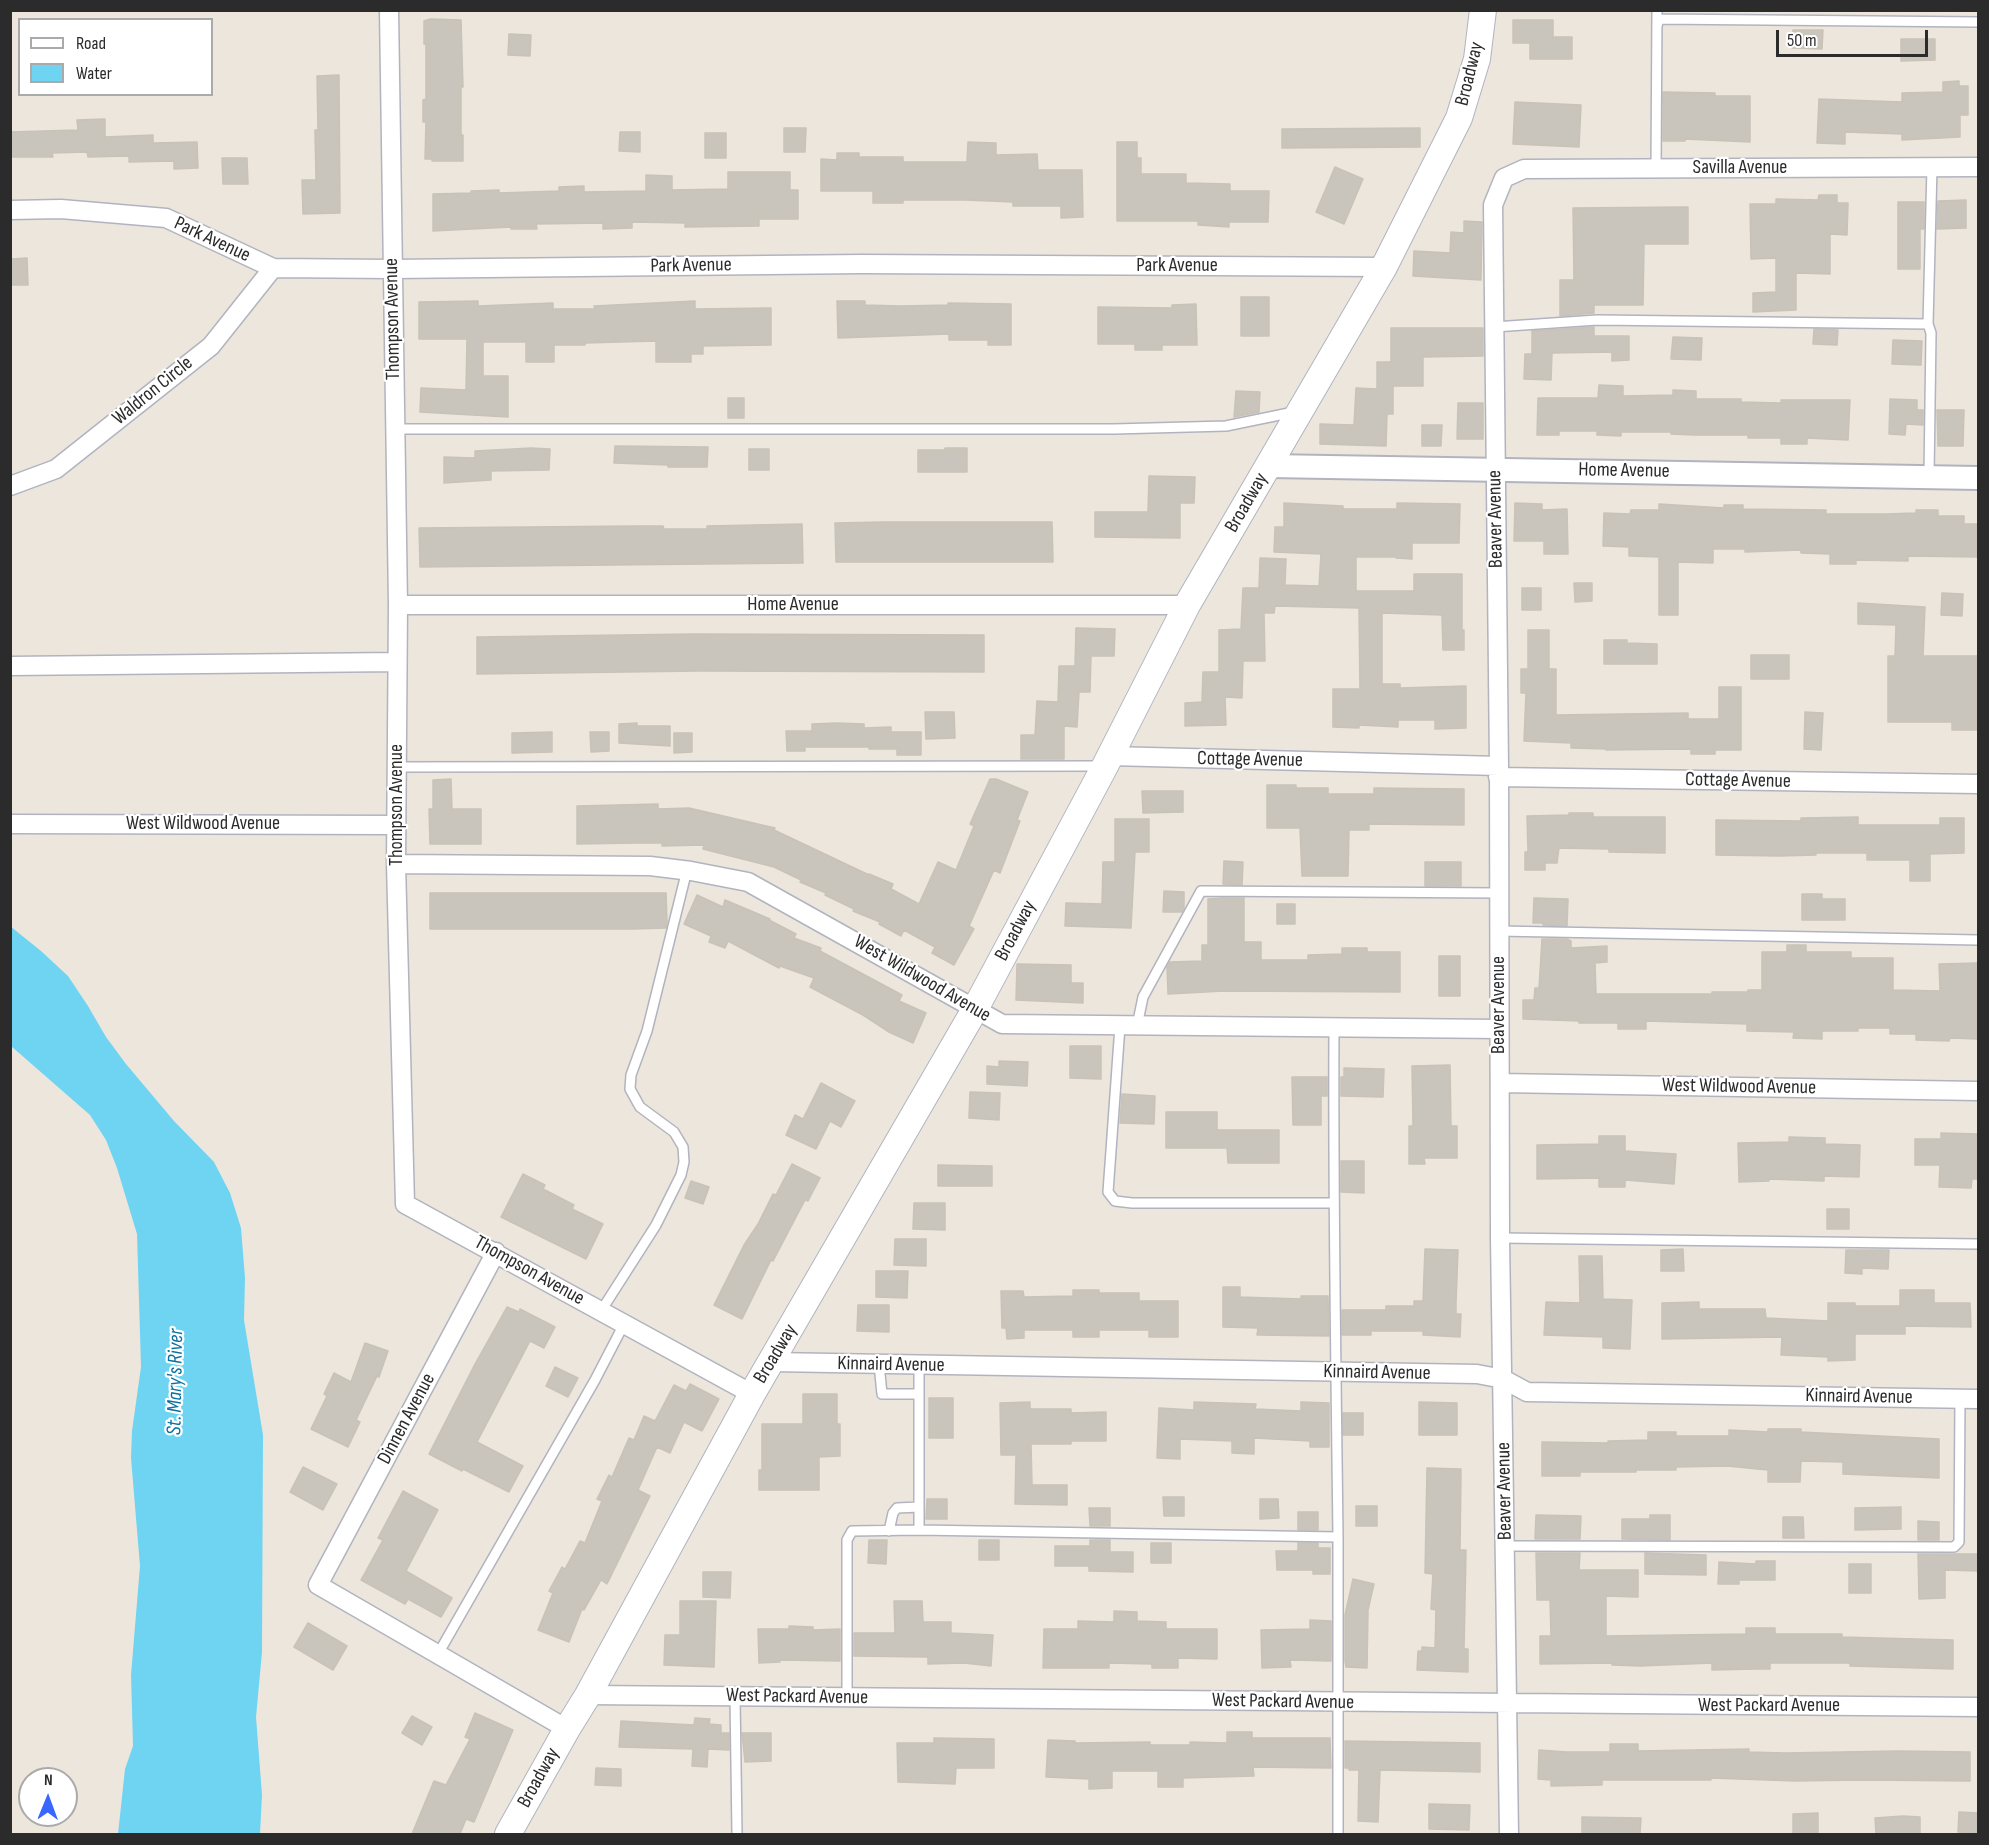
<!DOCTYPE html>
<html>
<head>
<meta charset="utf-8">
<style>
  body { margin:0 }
  #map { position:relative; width:1989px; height:1845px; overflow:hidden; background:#ede6dd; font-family:"Sofia Sans Condensed",sans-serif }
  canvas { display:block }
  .frame { position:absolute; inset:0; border:12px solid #2b2b2b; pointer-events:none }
  .legend { position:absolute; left:18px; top:18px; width:195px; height:78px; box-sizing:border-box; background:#fff; border:2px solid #aaa; margin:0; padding:8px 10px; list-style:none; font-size:18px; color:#2b2b2b }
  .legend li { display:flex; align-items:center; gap:12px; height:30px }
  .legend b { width:30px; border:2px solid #aaa }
  .north { position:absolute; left:18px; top:1767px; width:60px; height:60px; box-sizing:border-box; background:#fff; border:2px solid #aaa; border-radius:50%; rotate:1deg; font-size:16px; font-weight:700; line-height:24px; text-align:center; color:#2b2b2b }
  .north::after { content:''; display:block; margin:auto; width:21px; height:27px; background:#3966fe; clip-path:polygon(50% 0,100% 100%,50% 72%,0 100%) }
  .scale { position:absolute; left:1776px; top:30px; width:152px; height:27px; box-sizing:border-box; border:3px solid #2b2b2b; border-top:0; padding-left:8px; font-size:18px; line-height:21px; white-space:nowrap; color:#2b2b2b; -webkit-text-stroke:4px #fff; paint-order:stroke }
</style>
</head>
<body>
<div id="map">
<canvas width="1989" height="1845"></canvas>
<div class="frame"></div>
<ul class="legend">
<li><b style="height:8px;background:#fff"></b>Road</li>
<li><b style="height:16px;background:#6ed4f2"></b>Water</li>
</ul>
<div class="north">N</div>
<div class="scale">50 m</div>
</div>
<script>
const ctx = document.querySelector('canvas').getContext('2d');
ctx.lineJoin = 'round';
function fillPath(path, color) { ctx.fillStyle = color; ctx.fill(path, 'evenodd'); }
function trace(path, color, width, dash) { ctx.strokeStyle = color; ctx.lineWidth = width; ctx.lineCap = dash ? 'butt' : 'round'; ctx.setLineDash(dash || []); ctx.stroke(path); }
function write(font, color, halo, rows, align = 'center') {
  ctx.font = font + ' "Sofia Sans Condensed",sans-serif'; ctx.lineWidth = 4.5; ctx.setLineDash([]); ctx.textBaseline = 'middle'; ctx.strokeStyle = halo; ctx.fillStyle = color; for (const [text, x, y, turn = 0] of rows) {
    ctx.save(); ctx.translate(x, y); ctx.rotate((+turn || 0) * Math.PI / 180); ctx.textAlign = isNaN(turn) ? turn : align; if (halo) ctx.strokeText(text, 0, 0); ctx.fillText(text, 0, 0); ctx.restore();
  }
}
fillPath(new Path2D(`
  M10 926 41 951 68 976 88 1006 106 1037 126 1064 174 1121 214 1162 230 1193 241 1228 245 1278 244 1320 263 1435 262 1652 256 1717 262 1795 260 1834H118L125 1769 133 1746 131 1675 140 1566 131 1458 132 1431 141 1367 137 1234 117 1168 106 1140 90 1115 11 1046Z`), '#6ed4f2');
const building = new Path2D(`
  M430 19 461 20 463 87H461V135H463V161H432V159H425L426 122H423V100L426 99V44H424V21Z
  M1513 20H1553V37H1572V59H1530V43H1513Z
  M1793 30H1823L1822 49 1792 48Z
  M509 34 531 35 530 56 508 55Z
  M1901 39H1935V60L1901 61Z
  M339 75 340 213 303 214 302 180H316L315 130H318L317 76Z
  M1959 81V86H1968V115H1960V137L1902 140V134L1845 132V144L1817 143 1819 99 1902 102V93L1943 92V82Z
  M1663 92 1715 93V96H1750V142L1685 139V141H1663Z
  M1515 102 1581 105 1579 147 1513 144Z
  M105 119V137L153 135V143L197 142 198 168 174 169V161L129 162V156L88 157 87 152 52 153 53 157H10V132L78 130 77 120Z
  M784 128H806L805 152H784Z
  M1420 128V147L1282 148V129Z
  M620 132H640V152L619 151Z
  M705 133H726V158H705Z
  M968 142 996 143V155L1037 154 1038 170H1082L1083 217 1061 218V206H1013V202L965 200H903V203H873V191H821V159L837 160V153H859V157H903V162H967Z
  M1117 142H1137V158H1141V174H1186V183L1230 184V191H1269L1268 222H1229V227L1198 225V221H1117Z
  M222 158H247L248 184H223Z
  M1335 167 1363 179 1344 224 1316 212Z
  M728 172H790V190H798V219H759V226L685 227V223L632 222V228L603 229V223L536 224 537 229H511V227L433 231V194L471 193V191L499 190V193L559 191V187L584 186V192L646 191V175L672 176V190L728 189Z
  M1819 195H1837V203H1848L1847 235 1830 234V274L1796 273V310L1753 312V293L1776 292V258L1751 259 1750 204H1776V199L1818 200Z
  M1966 200V228L1937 229 1938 201Z
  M1898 202H1924V229H1920V269H1898Z
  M1688 207V244H1644L1643 305H1594V313L1560 316V280H1574L1573 208Z
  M1464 221 1482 222 1481 280 1413 276 1414 251 1450 253 1451 232 1464 233Z
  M27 258 28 285H10V259Z
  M1241 297H1269V336H1241Z
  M478 301V306L553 303V309H595L594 306 695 301V309L771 308V345L703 346V354H691V362H656V341L585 343V345H554V362H526V342H483V376H508V417L420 412 421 388 466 390 467 339H419V302Z
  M837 301H865V305L901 306 948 305V303L1011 304V345H988V340H949V334L838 338Z
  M1196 304 1197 345H1162V350H1135V344H1098V307L1172 308V305Z
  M1594 327V336H1629V360L1612 361V352L1552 353 1551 380 1524 379 1525 354H1532V331Z
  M1391 328H1483V356L1423 357V386H1393V414H1387L1386 446 1320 444V424L1354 425 1356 388 1377 389V362H1391Z
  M1814 329 1838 330 1837 345 1813 344Z
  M1673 337 1702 338 1701 360 1671 359Z
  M1893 340 1922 341 1921 365 1892 364Z
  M1599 385 1623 386V396L1673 395V390L1696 391V399H1741V402L1781 403V400H1850L1848 440 1807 438V444H1781V438H1748V435H1694L1671 434V432H1621V436L1597 435V431H1559V435H1537L1538 398H1598Z
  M1236 391 1260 392 1259 412 1234 417Z
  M728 398H744V418H728Z
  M1890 399 1917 400V410H1923V425L1906 424 1905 435 1889 434Z
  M1458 403H1483V439H1457Z
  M1937 410H1964L1963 446H1938Z
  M1422 425H1442L1441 446H1422Z
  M615 446 708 447 707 467H668V465L614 463Z
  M531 448 550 449 549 470 491 471V480L444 483V457L475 458V451Z
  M945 448H967V472H918V450H945Z
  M749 449H769V470H749Z
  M1149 476 1195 477 1194 503H1180V538L1095 537V512H1148Z
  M1284 503 1343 506V509H1397V503L1460 504 1459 543H1412V559L1396 558V557H1356V591H1414V574H1462V630H1464V650H1443L1442 615 1382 613V684H1400V688L1466 686V728L1435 729V720H1398V727L1359 725V728L1333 727V689H1360L1359 608 1275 606 1274 613H1264L1265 661H1243L1242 698 1225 697 1226 725 1185 726V703L1202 702 1203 672H1219V630L1241 629 1243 588H1259L1260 558 1286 559 1285 585 1319 586 1321 554 1274 552 1275 527H1284Z
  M1515 503 1542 504V510L1567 509 1568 554H1544V541H1514Z
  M1659 504 1724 508V505H1743V509L1826 510V514H1886L1916 513V510H1938V516H1964V524H1978V557L1908 556V561L1856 560V564H1830V554L1801 553V550L1745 552V549H1713V563L1678 562V615H1659V557L1629 556V547L1603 546 1604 513 1630 514 1631 510H1659Z
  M885 522H1052L1053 562H836L835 523Z
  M802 524 803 563 420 567 419 528 636 526H663L664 529H707V526Z
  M1574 583H1592V601L1575 602Z
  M1522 588H1541V610H1522Z
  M1942 593 1963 594 1962 616 1941 615Z
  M1858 603 1925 607 1923 656H1978V730H1952V722H1888V656H1895L1896 625 1858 624Z
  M1076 628 1115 629 1114 656H1091L1090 692H1079L1077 727 1064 726V759H1021V735H1035L1037 701 1058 702 1059 666H1075Z
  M1528 630H1549V669H1556V715L1688 713V719H1719V687H1741V750H1715V754H1691V749L1606 750V749L1571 748V743L1524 741 1526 693H1521V669H1528Z
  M694 634 984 635V672L700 671 477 674V637Z
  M1604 640H1627V643L1657 644V664H1604Z
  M1751 655H1789V679H1751Z
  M925 712H954L955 738 926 739Z
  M1805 712 1823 713 1821 750 1804 749Z
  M637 723V726H670V746L619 743V724Z
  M837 723 864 724V728L891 727V732H921V755H897V749H869V747H805V751H787L786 731H812V724Z
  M552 732V752L512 753V733Z
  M590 732H609V751L591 752Z
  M674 733H692V752L674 753Z
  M451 779 452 809H481V844H430L429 809H433V780Z
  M990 779H996L1028 792 1017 820 1020 821 1000 873 994 870 969 926 974 929 954 965 932 953 935 947 904 930 901 936 879 924 880 922 853 911 854 909 825 895 826 893 800 882 801 880 774 867 703 849 704 845 662 846V843H636L577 844V806L658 804V809L689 808 775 828 774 830 869 875V874L893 884 891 889 919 904 938 862 956 870 974 826 970 824Z
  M1267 785H1296V788H1328V794H1374V788L1464 789V825L1369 824V830H1349L1348 876H1302L1300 828H1267Z
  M1142 791H1183V812L1143 813Z
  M1569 813H1593V817H1665V853L1609 852V849L1559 848 1557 863H1545V870H1525V852H1528L1527 816 1569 815Z
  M1858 817V825H1940V818H1964V853L1930 854V881H1910V860H1867V853H1816V855L1779 856 1716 855V820L1801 821V818Z
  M1115 819H1149V852H1135L1131 928 1065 926 1066 903 1102 904 1103 862H1115Z
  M1224 861 1243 862 1242 885 1223 884Z
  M1425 862H1461V886H1425Z
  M1164 891 1184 892V908L1182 912H1163Z
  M430 893H666L667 923 666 928 632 929H430Z
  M1802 894H1822V899H1845V920H1802Z
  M697 895 723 907 725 900 770 919 769 920 796 934 794 938 821 948 820 951 902 995 899 1001 926 1013 913 1043 889 1032 863 1015 810 987 814 978 780 966 779 968 728 941 725 948 709 942 711 936 684 924Z
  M1222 898H1244V942H1261V960H1308V955L1342 954V948H1367V952H1400V992L1224 991 1168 994 1167 967 1170 962 1202 961V945H1208V899Z
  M1534 898 1568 899 1567 926 1543 925V923H1533Z
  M1277 904H1295V924H1277Z
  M1542 939H1567L1571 941V948L1607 946V962L1595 963 1596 994H1712V992H1748V990H1762V952H1787V945H1806V952H1851V958H1893V990L1940 991 1939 964 1978 963V1039L1950 1038 1949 1041 1916 1040V1034H1890V1028H1858V1031H1822V1039L1793 1038 1794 1032 1747 1031V1024L1646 1021V1029H1618V1023H1579V1021L1523 1019V1000H1534L1535 988H1539Z
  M1439 956H1460V996H1439Z
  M1017 964 1071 965V983H1083V1003L1016 1000Z
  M1070 1046H1101V1079L1070 1078Z
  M999 1061 1028 1062 1027 1086 987 1084V1066L999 1067Z
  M1450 1065 1451 1126H1457V1158H1424L1425 1164H1409V1126H1413L1412 1066Z
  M1344 1068 1384 1069 1383 1097 1341 1096V1077H1344Z
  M1292 1077H1327V1096H1321V1125H1293Z
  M821 1083 855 1101 841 1127 830 1121 816 1149 786 1135 795 1115 803 1119Z
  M970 1092 1000 1093 999 1120 969 1118Z
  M1122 1094 1155 1096 1154 1124 1120 1123Z
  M1166 1112H1217V1130H1279V1163H1228L1227 1148H1166Z
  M1941 1133 1978 1134V1179H1972L1971 1188 1939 1187 1940 1165H1915V1139H1941Z
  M1599 1136H1625V1151L1676 1154 1674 1184 1625 1180V1187H1599V1178L1537 1179V1145L1599 1144Z
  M1789 1137 1825 1138V1144L1860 1145 1859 1177 1824 1176V1181L1769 1179V1181L1739 1182 1738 1143 1789 1142Z
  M1341 1161H1364V1193L1341 1192Z
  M792 1164 820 1178 808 1201 805 1200 773 1261 771 1260 742 1319 714 1305 744 1245 758 1224 773 1194 776 1195Z
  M938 1165 992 1166V1186H938Z
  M523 1174 545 1185 543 1189 574 1205 572 1209 603 1224 586 1259 501 1217Z
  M691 1181 709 1187 703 1204 685 1198Z
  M914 1203H945V1230L913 1229Z
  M1827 1209H1849V1229H1827Z
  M895 1239H926V1266L894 1265Z
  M1425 1249 1458 1250 1456 1302V1314H1461L1460 1337 1423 1335V1331H1371V1335H1342V1310H1386V1306H1414V1301H1423Z
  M1683 1249 1684 1271H1661V1250Z
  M1846 1250H1889L1888 1269 1862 1268V1274L1845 1273Z
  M1579 1256H1602L1603 1299 1632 1300 1630 1349 1603 1348V1337L1544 1335 1546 1302 1580 1303Z
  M876 1271H908L907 1298 876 1297Z
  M1223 1287H1240V1297L1301 1299V1296H1328L1329 1336 1257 1335 1258 1328 1223 1327Z
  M1073 1290H1099V1293H1139V1301H1178V1337H1149V1330H1099V1337H1073V1330H1024V1338L1007 1339 1006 1328H1002L1001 1291H1023L1024 1297 1073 1296Z
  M1900 1290H1934V1303H1970L1971 1327 1905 1326V1334H1855V1360L1828 1361V1357L1781 1355 1782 1337 1662 1339V1303L1699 1302V1309H1765L1766 1318 1828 1321V1303H1855V1306H1900Z
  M858 1305H889V1332L857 1331Z
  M507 1307 519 1312 520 1309 555 1327 544 1348 530 1341 477 1442 523 1466 509 1492 463 1469 462 1471 429 1454 475 1364Z
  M365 1343 388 1351 379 1377 377 1376 356 1420 360 1422 348 1447 311 1429 327 1396 324 1394 334 1373 351 1382Z
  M555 1367 578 1378 568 1397 546 1386Z
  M690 1384 719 1399 702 1431 684 1422 670 1453 657 1447 638 1490 650 1496 607 1584 601 1580 584 1610 582 1609 569 1642 538 1630 553 1593 549 1591 562 1567 565 1569 580 1541 585 1543 602 1501 597 1499 609 1475 612 1477 629 1438 634 1440 644 1416 655 1421 674 1385 686 1391Z
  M803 1394H837V1424H840V1456L819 1457V1490H759V1470H762V1424H803Z
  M929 1398H953V1438H929Z
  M1030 1402V1409H1071V1413L1106 1412V1441H1071V1444H1031L1032 1485H1067V1505L1015 1504 1016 1455H1001L1000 1403Z
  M1194 1402 1256 1404 1255 1409 1301 1411V1402L1329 1403V1447H1310V1441L1254 1438V1454L1232 1453V1441L1180 1439V1459L1157 1458 1159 1408 1194 1410Z
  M1419 1402 1457 1403V1435H1419Z
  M1343 1413H1363V1435H1343Z
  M1768 1429H1801V1432L1939 1439V1478L1843 1474V1462L1801 1461 1800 1482H1768V1470L1727 1466 1676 1467V1470H1636V1472H1580V1476H1542V1442L1608 1443V1441L1648 1440V1432H1676V1436H1729V1430L1768 1432Z
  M303 1467 337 1484 323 1510 290 1492Z
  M1427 1468 1461 1469 1460 1550H1466L1464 1649H1468V1672L1417 1670 1418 1651H1422V1647L1435 1648 1436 1610 1431 1609 1433 1574 1425 1573Z
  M403 1491 438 1510 406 1571 452 1598 441 1617 408 1599 405 1604 361 1580 383 1540 378 1538Z
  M1163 1497H1184V1516H1164Z
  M927 1499H947V1519H926Z
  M1260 1499H1278L1279 1518 1260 1519Z
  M1356 1506H1377V1526H1356Z
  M1901 1507V1529L1855 1530V1508Z
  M1089 1508H1110V1526H1090Z
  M1298 1512H1318V1530H1298Z
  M1536 1515 1581 1516 1580 1539H1535Z
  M1650 1515H1670V1540L1622 1539V1519H1650Z
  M1783 1517H1803L1804 1538H1783Z
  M1918 1521 1939 1522V1540H1918Z
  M869 1540H887L886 1564 868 1563Z
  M979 1540H999V1560H979Z
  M1090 1540H1110V1552H1133V1572L1089 1571V1566H1055V1546H1090Z
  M1151 1543H1171V1563H1151Z
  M1298 1543H1318V1548H1330V1574H1313V1570H1277L1276 1551H1298Z
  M1536 1553H1580L1579 1570H1638V1597L1606 1596V1636L1746 1634V1628H1775V1634H1842V1637L1953 1640V1669L1850 1666V1663H1770V1669H1755L1712 1670V1663L1640 1666 1612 1665V1663L1540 1664V1636H1551L1550 1600H1537Z
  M1645 1553 1706 1555V1575L1645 1574Z
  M1918 1554H1978V1571L1945 1570V1598L1919 1599Z
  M1756 1561H1775V1580H1739V1584H1718L1719 1562 1756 1564Z
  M1849 1564H1871V1593H1849Z
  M703 1572H731L730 1598 703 1597Z
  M1353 1579 1374 1584 1368 1610 1367 1668 1346 1667 1345 1661V1615Z
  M680 1601H716L714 1667 664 1665 665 1635H680Z
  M894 1601H922L923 1622H951V1633L993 1635 991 1666 964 1663 928 1664V1657L854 1656V1633H895Z
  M1114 1611 1137 1612V1621L1166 1622V1629H1217V1659L1178 1658V1668H1152V1664L1109 1663V1668H1043L1044 1629H1078V1621L1114 1622Z
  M1310 1620 1331 1621V1661L1290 1660 1291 1667 1262 1668 1261 1630 1310 1629Z
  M308 1623 347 1646 333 1670 294 1647Z
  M789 1626 813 1627V1630L840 1629V1661L780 1660V1662L759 1663 758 1629H789Z
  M475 1713 513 1730 474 1822 466 1819 460 1834H412L434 1781 446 1785 470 1739 465 1737Z
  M412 1716 432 1727 422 1745 402 1733Z
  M695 1718 710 1719 709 1724 721 1725V1733H729V1750L708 1749 707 1767 692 1766 693 1749 619 1747 621 1721 694 1725Z
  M1227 1732H1252V1738H1330L1331 1768 1253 1767 1254 1776 1183 1778V1787H1158V1771H1112V1788L1089 1789V1779L1046 1777 1048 1740 1075 1741V1743L1150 1742V1745H1190V1742L1227 1743Z
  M742 1733H771V1761L745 1762Z
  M934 1738 994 1739V1768H956L955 1784 898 1782 897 1743H934Z
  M1345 1741 1480 1743V1772L1380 1770 1378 1822 1358 1821 1359 1770H1349V1768H1345Z
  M1610 1744H1638V1751L1749 1749V1752L1785 1753 1898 1751 1970 1752V1781L1861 1780 1795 1781 1711 1778V1780H1602V1785L1551 1786V1780L1538 1779 1539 1750 1567 1752H1610Z
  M596 1768 621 1769V1786L595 1785Z
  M1429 1804 1470 1805 1469 1830 1429 1829Z
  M1959 1812 1978 1813V1833L1958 1832Z
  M1818 1813V1834H1793V1814Z
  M1903 1816 1920 1817V1834H1876L1875 1818Z
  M1582 1817 1641 1818 1640 1834H1582Z`);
fillPath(building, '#c9c4bc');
trace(building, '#c9c2b7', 1.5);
const service = new Path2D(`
  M1657 26 1659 19 1978 22
  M1656 169 1657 10
  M1494 327 1597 320 1928 324
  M395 429H1114L1226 426 1294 412
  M1929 476 1931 333 1928 324 1932 167
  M396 767 1102 766
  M1498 931 1978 940
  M1120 1026 1108 1192 1115 1201 1132 1203H1333
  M1137 1026 1143 997 1201 891 1499 893
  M1500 1238C1660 1240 1819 1243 1978 1244
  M601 1311 656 1225 681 1175 684 1162 683 1147 674 1132 640 1107 630 1089 631 1075 647 1031 687 870
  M879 1364 882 1394H919
  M919 1365V1530L1338 1537C1336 1367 1333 1198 1334 1028
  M889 1531 893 1513 897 1508 919 1507
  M1338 1537V1834
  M1506 1546 1954 1547 1959 1542 1960 1399
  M438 1654 595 1380 624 1324
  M735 1696 737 1834
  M847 1698V1540L852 1531 919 1530`);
const minor = new Path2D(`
  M389 10 398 605 396 864 405 1204 752 1394
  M10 210 61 209 166 218 273 268 392 269 862 264 1384 267
  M10 486 56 469 211 346 273 268
  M398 605H1187
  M10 666 397 662
  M1110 756 1499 766
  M1498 777 1978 784
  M10 824 396 825
  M396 864 650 866 691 871 748 882 1002 1024 1499 1029
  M1500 1083 1978 1091
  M496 1252 318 1585 567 1729
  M772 1362 1477 1374 1503 1379 1527 1392 1978 1399
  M588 1695 1978 1707
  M1509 1834 1500 1238 1499 766 1493 205 1504 178 1524 169 1978 167`);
const tertiary = new Path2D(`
  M1269 466 1978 478`);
const secondary = new Path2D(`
  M508 1834 567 1729 588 1695 752 1394 974 1011 1105 766 1187 605 1384 267 1459 118 1477 59 1483 10`);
trace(service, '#b1b4bf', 12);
trace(minor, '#b1b4bf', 21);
trace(tertiary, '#b1b4bf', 26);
trace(secondary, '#b1b4bf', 28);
trace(service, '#fff', 9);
trace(minor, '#fff', 18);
trace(tertiary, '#fff', 22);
trace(secondary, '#fff', 26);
write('20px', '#2b2b2b', '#fff', [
  ["Broadway",1470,74,-76],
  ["Savilla Avenue",1740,168],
  ["Park Avenue",212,240,25],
  ["Park Avenue",691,266,-1],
  ["Park Avenue",1177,266],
  ["Thompson Avenue",393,319,-91],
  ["Waldron Circle",153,391,-39],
  ["Home Avenue",1624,471,1],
  ["Broadway",1247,503,-60],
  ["Beaver Avenue",1496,519,-91],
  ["Home Avenue",793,605],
  ["Cottage Avenue",1250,760,1],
  ["Cottage Avenue",1738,781,1],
  ["Thompson Avenue",397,805,-90],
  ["West Wildwood Avenue",203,824],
  ["Broadway",1016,931,-62],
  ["West Wildwood Avenue",922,979,30],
  ["Beaver Avenue",1499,1005,-90],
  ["West Wildwood Avenue",1739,1087,1],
  ["Thompson Avenue",529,1271,29],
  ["Broadway",776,1354,-59],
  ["Kinnaird Avenue",891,1365,1],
  ["Kinnaird Avenue",1377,1373,1],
  ["Kinnaird Avenue",1859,1397,1],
  ["Dinnen Avenue",407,1419,-62],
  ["Beaver Avenue",1505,1491,-91],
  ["West Packard Avenue",797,1697,1],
  ["West Packard Avenue",1283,1702,1],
  ["West Packard Avenue",1769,1706],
  ["Broadway",539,1778,-61]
]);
write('italic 21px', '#0a72a0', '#fff', [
  ["St. Mary's River",176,1382,-89]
]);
</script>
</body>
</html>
